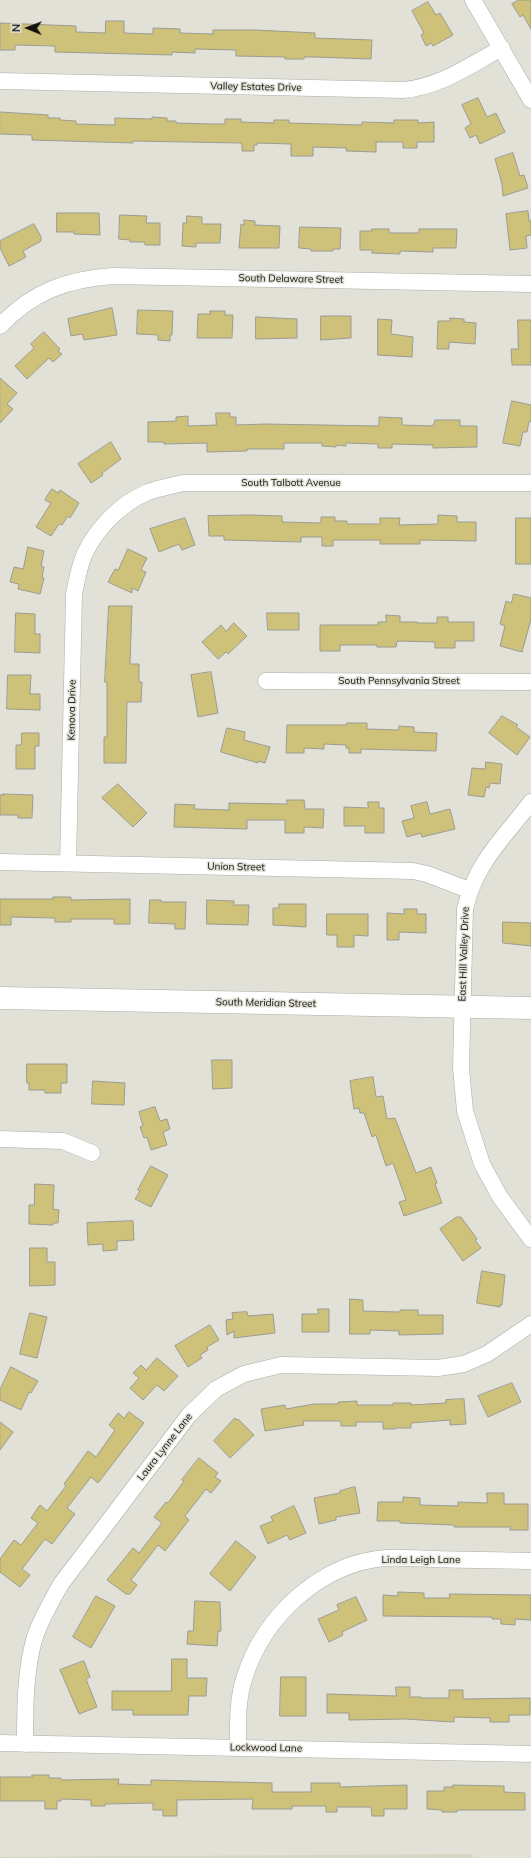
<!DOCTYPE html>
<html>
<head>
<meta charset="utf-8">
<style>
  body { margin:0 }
  #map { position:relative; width:531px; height:1858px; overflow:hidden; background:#e2e1d7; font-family:Mulish,sans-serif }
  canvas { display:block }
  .north { position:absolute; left:8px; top:8px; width:40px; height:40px; -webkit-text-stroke:3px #e2e1d7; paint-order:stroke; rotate:271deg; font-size:11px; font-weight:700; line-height:16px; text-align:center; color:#13120f }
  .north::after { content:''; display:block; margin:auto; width:14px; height:18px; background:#13120f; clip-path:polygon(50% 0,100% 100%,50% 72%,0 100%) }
</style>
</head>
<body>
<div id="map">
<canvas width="531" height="1858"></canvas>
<div class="north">N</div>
</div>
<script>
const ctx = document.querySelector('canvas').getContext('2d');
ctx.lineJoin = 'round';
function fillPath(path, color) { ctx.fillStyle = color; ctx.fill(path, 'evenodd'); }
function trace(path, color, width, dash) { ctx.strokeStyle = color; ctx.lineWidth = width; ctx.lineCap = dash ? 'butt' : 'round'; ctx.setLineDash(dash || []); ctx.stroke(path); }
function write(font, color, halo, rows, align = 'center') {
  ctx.font = font + ' Mulish,sans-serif'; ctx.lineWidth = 3; ctx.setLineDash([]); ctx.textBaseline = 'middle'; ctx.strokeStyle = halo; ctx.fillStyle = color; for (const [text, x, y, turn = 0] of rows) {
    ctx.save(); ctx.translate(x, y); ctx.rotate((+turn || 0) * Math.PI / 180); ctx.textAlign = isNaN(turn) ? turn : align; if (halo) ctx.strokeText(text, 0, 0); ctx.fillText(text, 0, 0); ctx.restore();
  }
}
fillPath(new Path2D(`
  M473 1854V1858H0V1857Z`), '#d7d5c4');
const building = new Path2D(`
  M519 0H531V29L523 15 520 17 512 4Z
  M428 2 436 15 440 13 453 35 433 46 431 43 426 46 421 35 424 33 412 11Z
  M106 21H124V33L153 34V28L180 29V33L213 34V30H256L315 33V38L372 40 371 59 315 57H304V59H285V57L236 56V50L195 49V53L172 52V55L55 52V46L15 45V50H0V23L76 26V32L105 33Z
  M478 98 487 117 496 113 505 132 480 144 476 135 470 138 465 128 471 124 462 105Z
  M0 112 48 115V118H60V120L76 121V124L115 125V118L152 119V117L167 118V121H176V123L212 124H225V119H241V122L274 123V120H289V123L362 125V122L394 123V120H418V123L434 122V142H417V148H403V142H376V152L346 151 347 148 313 147V156H291V144L257 143V145H254V151H242V144L240 143 133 141V143L32 140V135L0 134Z
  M513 153 520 176 524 175 528 188 503 196 502 184 495 159Z
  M528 211 529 221 531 220V235L526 236 527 248 510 250 506 214Z
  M57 213H99L100 235 74 234V232H57Z
  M120 215 147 216 146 223H160V245H145V242H130V240L119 239Z
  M187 216 202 217V224H221L220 243H196V247L182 246 183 223H186Z
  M244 220 255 221V225L280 226 279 248H239L241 224 244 225Z
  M34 224 41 237V241L23 251 26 257 9 266 0 248V241Z
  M300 227 341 228 340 249H333V251H311V249L299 248Z
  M372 229H389V233H419V229H457L456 248H433V252L400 251V254L372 253V250H360V231H372Z
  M112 308 117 335 84 340 82 334 71 336 68 319Z
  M138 310 173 311 172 335H170V341L158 340V335L137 334Z
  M210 311H225V315H233L232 338H197L198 314H210Z
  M321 316H351V338L321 340Z
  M256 317 297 319V338L256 339Z
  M450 318 464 319V322L476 323 475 344 449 342V349H437L438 321H450Z
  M378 319 392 320 391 334 413 337 412 357 378 355Z
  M518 320H531V365H512L511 349H518Z
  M44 332 60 349 58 351 62 354 53 362 49 358 27 379 15 366 34 348 31 344Z
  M0 378 17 393 7 404 13 409 0 423Z
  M512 401 531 405V422L529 421 527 432H523L520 446 503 443Z
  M216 413H230V417H236V425L265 424 379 426V417L402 418V425L433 426 435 420H460V426H477V447L433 448V445L392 444V448H378V444L346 443V446L336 445V447L322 446V443H284V449H247V451L207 452V443L164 444V442H148V422L176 421V417L188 416V426L216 425Z
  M111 442 121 459 102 473 103 475 91 483 78 464Z
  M52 489 58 493 60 490 79 503 70 518 68 516 62 525 59 524 51 536 36 527 51 503 45 500Z
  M250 515 282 516V522L321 523V517H335V521H347V524H380V518H400L399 525 438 524V515L457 516V522H476V541L420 540V544H380V540H333V546H322V537H301V542L224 540V536H209L208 516Z
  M185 518 195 545 182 550 179 544 159 552 150 529Z
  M516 518H531V564H516Z
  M28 547 44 551 41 566 44 567 42 577 44 578 40 594 18 589 19 584 10 582 14 567 23 569Z
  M128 549 147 558 141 570 146 572 138 591 132 588V593L108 582 115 569 118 570Z
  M514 594 531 598V619L522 652 500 646 505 626 500 624 506 601 511 603Z
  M109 606H132L130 664H139V682H142L141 702H127L126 763H104V737H107V682H105Z
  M16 613 35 614V634H40V653L15 652Z
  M267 613H299V630H268Z
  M386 615 400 616V622H417V623H437V617H448V622H474V641H455V648H435V642L397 641 396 647H377V645H340V651H320V625H378V622H386Z
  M234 623 247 636 228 654 226 652 218 659 202 642 221 625 226 631Z
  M211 672 218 713 198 717 191 675Z
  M8 675H31L30 694H40V710L7 709Z
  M502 716 518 725 516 727 530 737 517 755 489 733Z
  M347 723H367V729L399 730V726L414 727V732L437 733 436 751 361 749V753H349V748H346V745L324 744V749L304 748V753H286L287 725H346Z
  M227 728 245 732 244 740 270 747 265 763 258 761V763L221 752Z
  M22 733H39V746H35V769H16V745H21Z
  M486 762 502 764 500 784 490 783 489 788 486 787 484 797 468 795 472 768 485 769Z
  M118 784 147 813 133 827 102 798Z
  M3 794 33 795 32 818H18V815H0V795H3Z
  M287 800H304L305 809H324L323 828 304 827V833H285V820H247V829L174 827 175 804 195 805 194 809 229 810V803L287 804Z
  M368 802H379V808H384V833H365V826H344V807L368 808Z
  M427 802 430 814 450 809 455 829 422 837 421 833 407 837 402 821 414 818 411 806Z
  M53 897H71V900L130 899V924H114V919H71V922H55V918L11 917V925H0V899H53Z
  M150 900H161V902H186L185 929H175V924L149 923Z
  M207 900 234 901V905H249L248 925 207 924Z
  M279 904H306V927L273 925V908H279Z
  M404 909H417V914H426V933L399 932V940H387V913L404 914Z
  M327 914H368V936L354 935V947H337V935H327Z
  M503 922 531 923V946L503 943Z
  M212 1060H232V1088L213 1089Z
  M27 1064H67V1083H61V1093H45V1090H29V1083H27Z
  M373 1077 376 1097 383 1096 387 1119 395 1118 416 1173 431 1167 437 1183 435 1184 442 1203 404 1216 399 1202 406 1200 393 1163 386 1166 376 1135 372 1137 364 1113H360L359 1108 354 1109 350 1081Z
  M93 1081 125 1083 124 1105 92 1104Z
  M155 1107 160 1121 167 1119 170 1129 163 1132 167 1145 151 1150 147 1137 144 1138 140 1127 143 1126 139 1112Z
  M151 1166 168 1175 151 1207 135 1199 140 1191 138 1190Z
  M35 1184 54 1185 53 1209 59 1210 58 1223H53V1225L29 1224V1205H34Z
  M457 1217H461L477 1239 475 1240 481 1248 463 1261 440 1229Z
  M133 1221 134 1240 117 1241V1250L103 1251V1244L88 1245 87 1223Z
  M30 1248H47V1262H55V1285L30 1286Z
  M482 1271 505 1275 502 1305H500V1307L477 1303Z
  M350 1299 363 1300V1311L400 1312V1310H418V1315H443V1334L399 1335V1331L370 1330V1334H350Z
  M318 1309H329V1332H302V1314H318Z
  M247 1312 248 1316 273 1314 275 1333 234 1338V1331L227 1335 226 1320 233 1319 232 1313Z
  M30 1313 47 1317 37 1358 20 1354Z
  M210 1325 219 1340 207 1347 208 1350 200 1355 202 1358 188 1367 175 1346Z
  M157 1358 178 1376 164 1391 157 1385 143 1400 130 1388 139 1378 133 1373 141 1365 146 1370Z
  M11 1367 38 1381 31 1393 29 1392 21 1410 0 1400V1390Z
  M512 1383 521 1402 488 1417 478 1396Z
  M464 1399 466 1424 450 1425V1420L411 1423V1428H395V1429H383V1422H356V1426H341V1421H303L304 1425 265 1431 261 1409 285 1405 286 1409 314 1404H338V1402L357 1401V1405H393V1403H411V1405L446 1403V1400Z
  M129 1412 144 1423 98 1483 91 1477 67 1508 75 1514 52 1544 45 1539 22 1569 30 1575 20 1587 0 1572V1559L14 1540 21 1545 38 1523 31 1518 40 1505 47 1511 66 1486 64 1484 88 1451 96 1457 115 1430 109 1425 118 1413 124 1418Z
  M235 1418 237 1420 238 1419 254 1435 230 1458 214 1441Z
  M0 1422 13 1432 0 1450Z
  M199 1458 218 1473 215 1477 221 1481 211 1493 206 1489 185 1516 189 1520 165 1551 158 1545 131 1580 137 1585 130 1594H126L107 1580 133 1548 139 1553 162 1523 154 1517 166 1502 168 1503 184 1481 182 1480Z
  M355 1487 360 1513 336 1517V1520L319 1524 314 1498 340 1493V1491Z
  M487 1493H504V1504H528V1530H510V1527H454V1525L400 1523V1521H377L378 1502H403V1497L420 1498V1505L458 1506V1502L487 1503Z
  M294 1506 306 1533 290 1540 287 1535 268 1544 260 1526 273 1521 271 1517Z
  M236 1541 256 1557 230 1591 210 1574Z
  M398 1592 424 1593V1598H450L449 1594 531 1595V1620L515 1619V1625L501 1624V1619H492V1617L383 1616V1595L398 1596Z
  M96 1596 115 1606 91 1648 73 1637Z
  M356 1597 367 1620 342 1632 343 1635 329 1642 318 1619 339 1610 337 1605Z
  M195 1601 220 1602 221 1631H218L217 1646 187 1644 188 1631H193Z
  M172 1659H187V1678H207L206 1696H189L188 1715H133V1710H112V1691H171Z
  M84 1661 90 1677 86 1679 97 1707 79 1714 60 1670Z
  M281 1677H306V1716H280Z
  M396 1687H410V1697H421V1698H449V1690H463V1699L530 1698V1715H509V1722H490V1718L454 1717V1722L436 1721 405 1719 349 1720V1713H327V1694L396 1696Z
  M32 1775H49V1778H61V1780L119 1779 118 1784 151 1785V1780L272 1783V1792H311V1783H340V1787L407 1785V1809H384V1816H372L371 1807H337V1812H326V1806H292V1809H252L253 1799 177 1800V1816H163V1810H153V1803L105 1804V1806H91V1800L61 1799V1801H57V1809H45V1801H0V1777H32Z
  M453 1785 504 1786V1792L525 1793V1810H457V1812H442V1810L427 1809V1791H444V1787H453Z`);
fillPath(building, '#cec27a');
trace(building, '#9c9b92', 1);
const minor = new Path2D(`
  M473 0 531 100
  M0 81 403 90C440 87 470 65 502 48
  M0 326C32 292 67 279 113 276L531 284
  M266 681 531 682
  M531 802C503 839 476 862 465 909L461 1068 465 1111 482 1164 500 1197 531 1239
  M0 862 413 871 427 874 469 890
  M68 863 74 594C77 580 79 566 85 553 97 528 121 503 148 492 159 488 171 486 183 483H531
  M0 1139 63 1141 92 1153
  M0 1743 531 1754
  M25 1744C25 1709 25 1673 34 1640 40 1620 51 1602 61 1584L189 1415 216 1389 244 1374 281 1365 438 1368 464 1364 487 1354 531 1324
  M238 1748C238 1725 237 1701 244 1679 263 1617 320 1563 386 1558 402 1557 418 1559 434 1559 466 1560 499 1560 531 1561`);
const primary = new Path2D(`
  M0 998 531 1008`);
trace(minor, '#adaca3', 17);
trace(primary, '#adaca3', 23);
trace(minor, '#fff', 16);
trace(primary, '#fff', 22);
write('10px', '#13120f', '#e2e1d7', [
  ["Valley Estates Drive",256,87,1],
  ["South Delaware Street",291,279,1],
  ["South Talbott Avenue",291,483],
  ["South Pennsylvania Street",399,681],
  ["Kenova Drive",72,710,-89],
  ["Union Street",236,867,1],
  ["East Hill Valley Drive",464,954,-88],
  ["South Meridian Street",266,1003,1],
  ["Laura Lynne Lane",165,1447,-52],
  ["Linda Leigh Lane",421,1560],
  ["Lockwood Lane",266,1748,1]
]);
</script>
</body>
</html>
